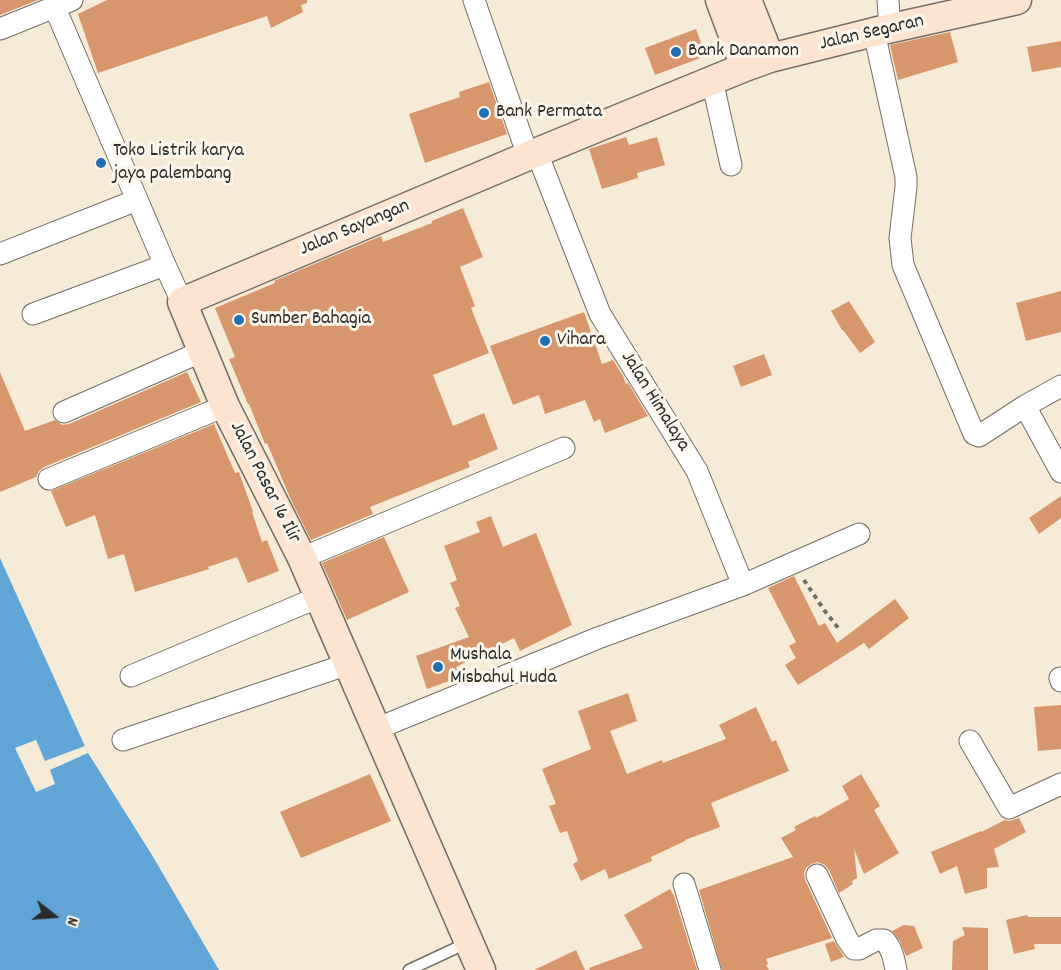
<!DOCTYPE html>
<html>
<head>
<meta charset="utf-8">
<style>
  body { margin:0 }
  #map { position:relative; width:1061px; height:970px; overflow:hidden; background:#f6ebd6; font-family:Dekko,sans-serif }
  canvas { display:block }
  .north { position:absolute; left:24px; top:886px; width:60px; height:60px; -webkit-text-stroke:4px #fbf7ec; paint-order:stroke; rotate:107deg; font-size:16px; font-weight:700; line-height:24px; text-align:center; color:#2b2b2b }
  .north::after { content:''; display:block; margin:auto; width:21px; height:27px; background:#2b2b2b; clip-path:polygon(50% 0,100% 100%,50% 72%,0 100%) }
</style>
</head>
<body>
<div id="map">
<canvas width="1061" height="970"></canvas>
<div class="north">N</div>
</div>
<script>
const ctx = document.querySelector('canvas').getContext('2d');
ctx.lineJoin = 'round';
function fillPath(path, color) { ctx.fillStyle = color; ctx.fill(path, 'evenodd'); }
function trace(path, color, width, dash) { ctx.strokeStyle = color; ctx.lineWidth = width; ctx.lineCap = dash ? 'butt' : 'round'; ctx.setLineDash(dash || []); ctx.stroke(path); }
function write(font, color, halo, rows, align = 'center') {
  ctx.font = font + ' Dekko,sans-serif'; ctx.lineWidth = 6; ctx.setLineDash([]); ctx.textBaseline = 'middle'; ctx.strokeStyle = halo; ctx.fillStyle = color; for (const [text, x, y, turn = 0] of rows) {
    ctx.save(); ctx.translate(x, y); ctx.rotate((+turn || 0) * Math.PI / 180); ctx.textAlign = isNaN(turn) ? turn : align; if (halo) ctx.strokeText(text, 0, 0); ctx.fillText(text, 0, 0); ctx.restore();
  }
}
fillPath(new Path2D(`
  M0 558 88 753 152 855 219 970H0Z`), '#60a5d5');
fillPath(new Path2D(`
  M36 740 45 761 85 746 88 753 50 770 55 784 36 792 15 748Z`), '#f6ebd6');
fillPath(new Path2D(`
  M0 0H38L0 15Z
  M107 0H307V3L301 5 303 12 271 28 267 16 98 73 78 14Z
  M696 29 706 56 655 75 645 48Z
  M950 32 958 62 898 80 890 45Z
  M1061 41V67L1032 72 1027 47Z
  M489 82 507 134 425 163 409 114 460 97 459 92Z
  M626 137 629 145 657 137 665 165 637 173 638 178 602 189 589 149Z
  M463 208 483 257 460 267 475 306 471 308 489 353 433 375 453 426 484 413 498 449 468 462 470 467 370 507 373 514 311 540 291 500 267 443 265 444 249 404H248L229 359 235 357 215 308 275 283 274 281 381 236 383 242 432 223V221Z
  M1061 291V332L1026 341 1016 303Z
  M849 301 875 342 860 353 843 330H842L831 311Z
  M584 312 602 364 613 360 623 376 626 384 628 383 648 416 605 433 600 419 594 422 585 400 545 414 539 395 513 405 490 346Z
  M764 354 772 375 741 387 733 366Z
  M0 372 25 431 55 420 62 425 69 424 187 372 201 402 44 467 39 471 36 477 0 492Z
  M214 424 235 473 239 472 253 512H252L262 542 267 540 279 571 248 583 237 557 208 567 209 569 135 592 124 554 108 559 95 515 66 527 51 491Z
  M1061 496V518L1039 534 1029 518Z
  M491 516 503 547 536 533 572 625 520 651 514 638 456 667 460 677 427 689 416 656 469 637 455 608 460 606 450 583 457 580 444 546 480 532 476 522Z
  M384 537 409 592 347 620 322 563Z
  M794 576 819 626 825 623 837 643 895 599 909 618 869 649 864 643 798 685 785 665 796 658 789 646 796 642 768 588Z
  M628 693 637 721 610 731 627 774 662 760 663 763 726 739 719 725 756 707 772 742 776 740 789 771 711 803 720 827 685 840V841L651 857 652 861 609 879 605 869 581 881 573 864 578 861 567 831 560 833 549 806 556 804 542 769 591 749 578 711Z
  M1061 705V749L1038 751 1034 707Z
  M370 774 391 821 301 858 280 812Z
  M861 774 880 806 874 810 899 853 864 874 854 849 857 878 852 881 853 884 839 893 829 870 825 865 818 862 811 864 806 868 804 873 805 880 832 938 766 959 768 964 766 965 769 970H722L699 890 793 857 781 838 796 830 794 827 815 816 816 818 849 799 842 786Z
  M1019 818 1026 832 994 849 999 867 987 868V888L965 894 957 866 940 874 931 852 981 831V832L1005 820 1009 821Z
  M670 889 674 896 697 970H590L589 968 643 948 624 915Z
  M1027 915 1028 917H1061V944H1034L1035 949 1014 954 1006 920Z
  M904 925 914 926 923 948 906 956 900 941 892 931Z
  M962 927 988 928V970H952L953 941 965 935Z
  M834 941 844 957 831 962 825 944Z
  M576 950 585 970H534Z`), '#d8966c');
const lane = new Path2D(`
  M409 970 469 942`);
const street = new Path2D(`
  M474 0 528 156
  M888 0 890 29
  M55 8 165 265 182 302
  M0 29 72 0
  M874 32 906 177V187L900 238 903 265 974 434 979 436 1025 406 1061 386
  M712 80 731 165
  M537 153 600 314 697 471 743 585
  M0 254 137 200
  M33 314 165 265
  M1025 406 1061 472
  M64 412 203 351
  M49 479 225 406
  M302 558 564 448
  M131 676 319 597
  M1060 678 1061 681
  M376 729 598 638 743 585 859 534
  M123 740 348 664
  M970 741 1009 808 1061 784
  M817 875 847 939 854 949H859L876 940H884C892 948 894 959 896 970
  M684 884 710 970`);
const secondary = new Path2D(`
  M720 0 745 67
  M747 0 770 58
  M481 970 302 558 225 406 182 302 528 156 745 67 770 58 874 32 1017 0`);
trace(lane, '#726e67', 13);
trace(street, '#726e67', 23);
trace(secondary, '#726e67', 31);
trace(new Path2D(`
  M804 580 824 610 839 629`), '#726e67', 4, [4.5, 4.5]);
trace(lane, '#fff', 10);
trace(street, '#fff', 21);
trace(secondary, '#fde4d1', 28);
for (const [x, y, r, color] of [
  [676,52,6,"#1f6fb2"],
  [484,113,6,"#1f6fb2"],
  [101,163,6,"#1f6fb2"],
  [239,320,6,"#1f6fb2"],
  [545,341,6,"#1f6fb2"],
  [438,667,6,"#1f6fb2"]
]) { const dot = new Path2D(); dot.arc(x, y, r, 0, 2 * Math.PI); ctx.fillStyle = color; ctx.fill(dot); trace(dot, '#fbf7ec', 2); }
write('20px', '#2b2b2b', '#fbf7ec', [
  ["Jalan Segaran",872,34,-13],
  ["Jalan Sayangan",355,229,-23],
  ["Jalan Himalaya",654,402,58],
  ["Jalan Pasar 16 Ilir",264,483,63]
]);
write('20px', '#2b2b2b', '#fbf7ec', [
  ["Bank Danamon",688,52],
  ["Bank Permata",496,113],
  ["Toko Listrik karya",113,152],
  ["jaya palembang",113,175],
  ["Sumber Bahagia",251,320],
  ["Vihara",557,341],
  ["Mushala",450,656],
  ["Misbahul Huda",450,679]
], 'left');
</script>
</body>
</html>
